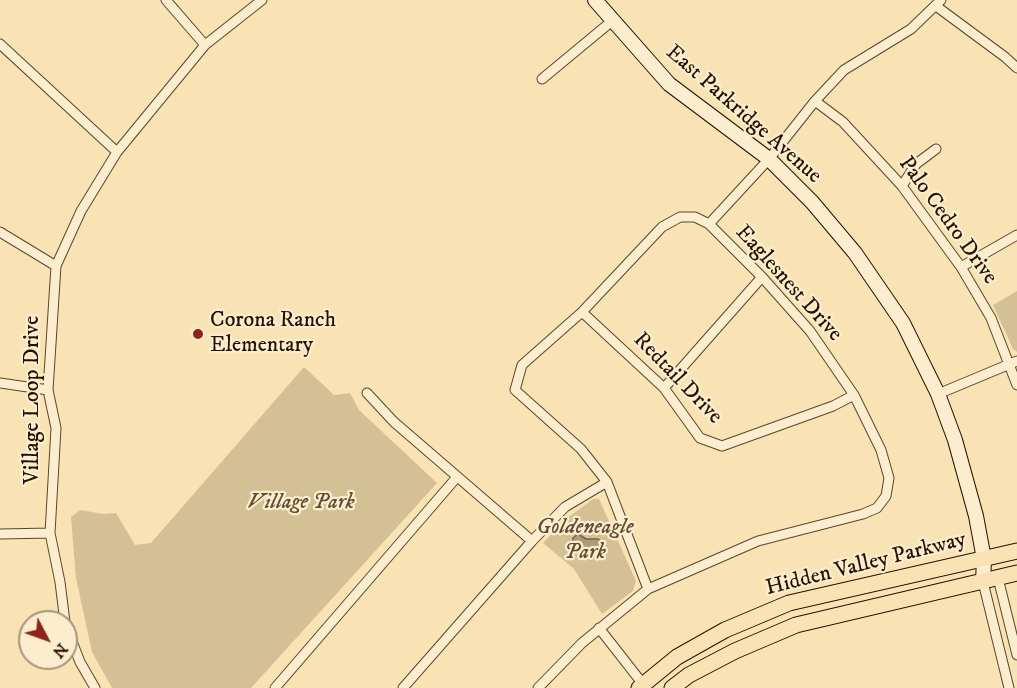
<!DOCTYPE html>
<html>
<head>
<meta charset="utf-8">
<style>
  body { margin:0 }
  #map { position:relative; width:1017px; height:688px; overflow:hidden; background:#f9e3b4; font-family:"IM FELL DW Pica",serif }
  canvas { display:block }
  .north { position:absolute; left:18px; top:610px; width:60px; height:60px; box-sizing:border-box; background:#fbedce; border:2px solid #a6957c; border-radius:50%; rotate:131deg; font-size:16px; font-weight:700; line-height:24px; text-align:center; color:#261000 }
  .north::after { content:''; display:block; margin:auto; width:21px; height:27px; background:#8f2418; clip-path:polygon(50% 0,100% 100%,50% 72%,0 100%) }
</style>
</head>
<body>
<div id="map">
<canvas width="1017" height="688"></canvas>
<div class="north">N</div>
</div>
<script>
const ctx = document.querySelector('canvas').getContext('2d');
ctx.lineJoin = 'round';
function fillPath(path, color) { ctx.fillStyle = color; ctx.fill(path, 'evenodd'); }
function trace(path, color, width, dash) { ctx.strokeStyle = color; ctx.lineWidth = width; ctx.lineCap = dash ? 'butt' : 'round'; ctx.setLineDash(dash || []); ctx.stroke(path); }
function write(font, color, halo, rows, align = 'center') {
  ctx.font = font + ' "IM FELL DW Pica",serif'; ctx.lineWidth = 4.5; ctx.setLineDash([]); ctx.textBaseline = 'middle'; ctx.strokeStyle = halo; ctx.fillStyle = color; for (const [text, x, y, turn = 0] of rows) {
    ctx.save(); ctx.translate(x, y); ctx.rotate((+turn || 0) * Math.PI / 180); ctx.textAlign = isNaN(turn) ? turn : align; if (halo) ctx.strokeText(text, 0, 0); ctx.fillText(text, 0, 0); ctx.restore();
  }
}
fillPath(new Path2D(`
  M1017 291V352L1013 349 993 305Z
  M304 367 334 395 350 393 359 410 437 483 251 688H112L92 652 76 578 71 517 80 510 104 514 116 513 135 545 151 543Z
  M593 499H599L636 581 633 591 602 614 574 569 543 543 566 519Z`), '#d5bf95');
const water = new Path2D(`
  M578 534 586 539H598L601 541V547L596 552 583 553 573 542V538Z`);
fillPath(water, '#b19b77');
trace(water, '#796347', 1.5);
const minor = new Path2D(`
  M166 0 205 45
  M936 6 1005 57 1017 68
  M0 44 117 152
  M542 79 612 21
  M815 101 843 122 902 186 961 267 991 318 1017 385
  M902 186 916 164 936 149
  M709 224 769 159 815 101 844 70 911 29 941 0
  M0 232 56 266
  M961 267 1017 235
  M582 312 664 388 700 438 722 446 833 406 854 395
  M0 383 48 390
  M664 388 762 277
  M367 393 394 422 532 541
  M938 394 1017 361
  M0 534 50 533
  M998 578 1017 655
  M983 582 1009 688
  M65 622 60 582 50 533 56 428 48 390 56 266 81 211 117 152 205 45 262 0
  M66 626 80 662 95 688
  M599 628 646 688
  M275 688 457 477
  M403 688 532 541 565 507 607 482
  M538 688 582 643 648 589 758 541 863 514 877 508 886 496 889 478 881 450 854 395 810 331 762 277 709 224 695 217H680L662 227 582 312 522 365 515 390 581 449 607 482 648 589`);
const secondary = new Path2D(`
  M595 0 669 84 769 159 812 202 855 253 903 323 938 394 955 440 976 516 984 559 983 582`);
const primary = new Path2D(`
  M639 688 677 657 725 630 789 603 1017 551
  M672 688 689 675 735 651 796 625 1017 573`);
trace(minor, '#5b452d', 11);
trace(secondary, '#261000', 16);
trace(primary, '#261000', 17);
trace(minor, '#fbedce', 9);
trace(secondary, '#fbedce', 14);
trace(primary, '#f9e3b4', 15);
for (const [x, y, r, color] of [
  [198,334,6,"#8f2418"]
]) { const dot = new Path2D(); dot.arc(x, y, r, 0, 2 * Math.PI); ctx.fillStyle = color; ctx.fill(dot); trace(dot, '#fbedce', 2); }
write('22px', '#261000', '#fbedce', [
  ["East Parkridge Avenue",743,115,41],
  ["Palo Cedro Drive",947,221,54],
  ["Eaglesnest Drive",788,284,48],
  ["Redtail Drive",677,379,46],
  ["Village Loop Drive",33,400,-90],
  ["Hidden Valley Parkway",866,565,-14]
]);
write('22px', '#261000', '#fbedce', [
  ["Corona Ranch",210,321],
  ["Elementary",210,346]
], 'left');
write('italic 22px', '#634d34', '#fbedce', [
  ["Village Park",301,503],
  ["Goldeneagle",585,528],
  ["Park",585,553]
]);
</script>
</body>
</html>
